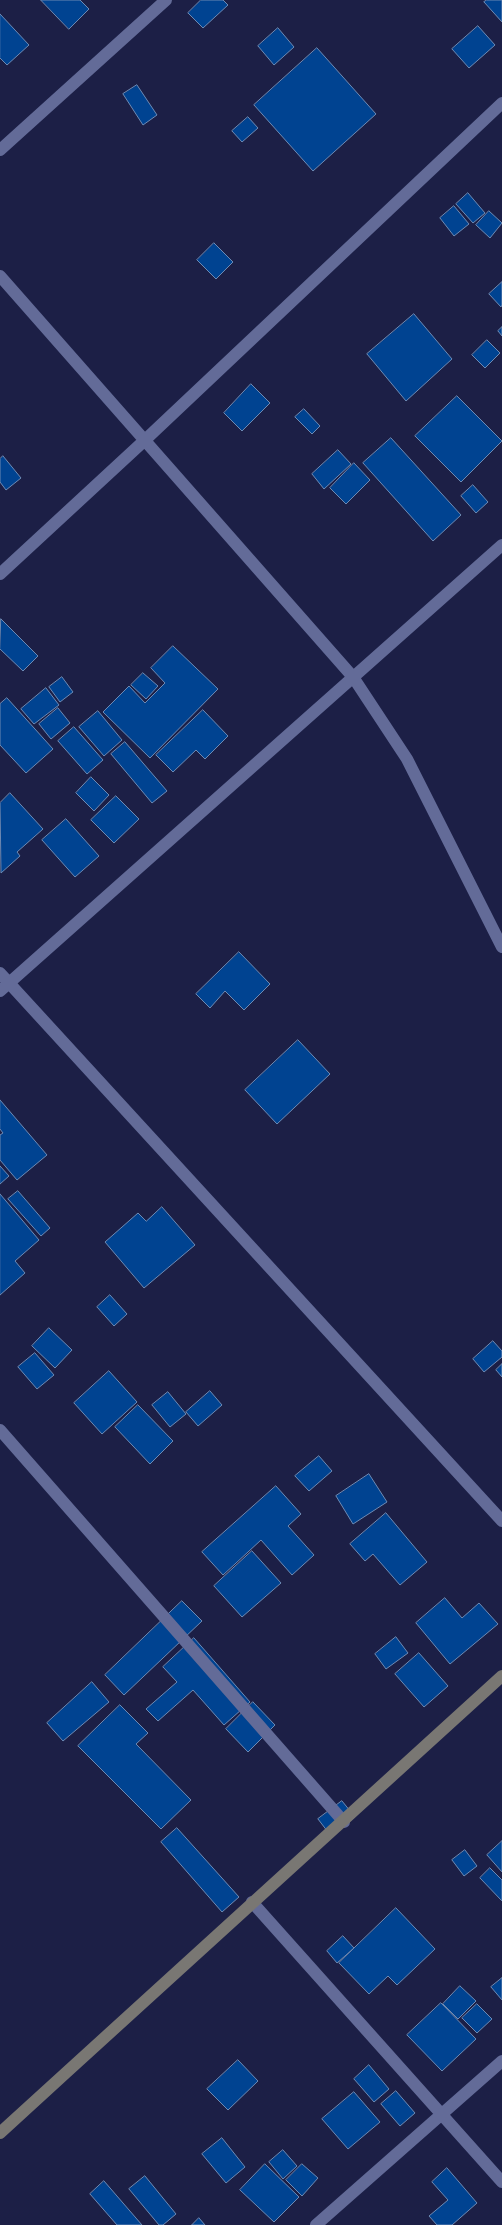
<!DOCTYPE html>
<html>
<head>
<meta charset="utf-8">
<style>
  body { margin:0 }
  canvas { display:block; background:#1c1f46 }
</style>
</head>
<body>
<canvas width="502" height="2225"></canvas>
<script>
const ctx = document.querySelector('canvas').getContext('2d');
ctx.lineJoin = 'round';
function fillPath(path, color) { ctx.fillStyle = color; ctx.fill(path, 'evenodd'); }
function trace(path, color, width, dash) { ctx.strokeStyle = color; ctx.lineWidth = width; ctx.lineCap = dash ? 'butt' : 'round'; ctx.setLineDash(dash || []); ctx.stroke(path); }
const building = new Path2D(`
  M41 0H80L89 9 69 29Z
  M201 0H223L228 5 203 28 188 13Z
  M487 0H502V22L484 2Z
  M0 14 29 45 7 65 0 58Z
  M478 26 495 45 469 68 452 49Z
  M278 28 294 47 274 65 258 46Z
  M317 48 376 114 313 171 254 105Z
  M137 85 157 115 143 125 123 94Z
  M248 117 258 128 242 142 232 131Z
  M468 193 485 213 473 223 456 204Z
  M454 206 469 224 454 236 440 218Z
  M489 211 502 223 490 238 476 225Z
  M214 243 233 262 216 279 197 260Z
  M502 282V305L501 307 489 294Z
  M414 314 452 359 406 401 367 354Z
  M502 327V336L498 331Z
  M487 340 500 353 485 368 472 355Z
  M251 384 270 403 242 431 224 413Z
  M457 396 502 441 461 482 415 436Z
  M304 409 320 426 312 434 295 417Z
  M391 438 461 515 433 541 363 463Z
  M338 450 351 464 324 489 312 474Z
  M3 456 21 478 6 490 0 482V459Z
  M354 463 370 480 346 504 330 488Z
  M473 485 488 502 476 513 461 496Z
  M1 619 38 656 23 671 0 649Z
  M173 646 218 689 150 758 103 712 129 686 145 703 165 683 151 668Z
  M143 673 158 686 146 699 131 685Z
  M62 677 73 692 60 702 49 687Z
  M46 688 59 705 34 724 21 709Z
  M7 698 53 749 26 773 0 745V704Z
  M58 708 70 723 51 739 39 724Z
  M203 710 228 736 205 759 196 750 173 772 156 755Z
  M98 711 122 740 104 756 79 727Z
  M74 727 103 760 87 774 58 741Z
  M125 742 167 791 152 803 111 754Z
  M91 777 109 795 94 811 76 793Z
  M10 793 43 829 17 852 20 856 1 873 0 803Z
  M116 796 139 819 114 843 91 820Z
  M66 819 99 856 75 877 42 840Z
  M239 952 270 984 244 1010 225 991 210 1008 196 994Z
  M298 1040 330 1074 277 1124 245 1090Z
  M0 1100 47 1155 17 1180 0 1160V1135L3 1133 0 1129Z
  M0 1166 9 1176 0 1184Z
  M18 1191 50 1228 41 1236 8 1199Z
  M0 1194 39 1240 15 1261 25 1273 0 1295Z
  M162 1207 195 1245 144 1288 105 1242 138 1213 146 1221Z
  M110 1295 127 1314 114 1326 97 1307Z
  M49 1328 72 1350 55 1368 32 1346Z
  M493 1341 502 1351V1357L484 1372 473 1359Z
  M35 1353 54 1375 37 1389 18 1367Z
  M502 1364V1377L496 1370Z
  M109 1371 137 1402 102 1434 74 1403Z
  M210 1391 222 1405 198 1426 186 1412Z
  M168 1392 186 1414 170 1427 152 1405Z
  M138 1405 173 1441 150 1464 115 1427Z
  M319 1456 332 1471 309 1491 295 1476Z
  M369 1474 387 1502 353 1524 336 1496Z
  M276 1486 301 1514 288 1526 314 1555 292 1575 261 1540 223 1575 202 1552Z
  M386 1513 427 1562 400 1585 373 1554 365 1561 350 1544Z
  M252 1551 281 1583 242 1617 214 1586Z
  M445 1598 462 1618 479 1603 498 1624 450 1664 416 1623Z
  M182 1601 202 1621 124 1695 105 1675Z
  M396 1637 408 1653 386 1669 375 1654Z
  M194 1638 250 1702 224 1725 193 1690 158 1721 146 1709 177 1682 163 1667Z
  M419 1653 448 1686 424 1707 395 1674Z
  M92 1682 109 1702 63 1741 47 1723Z
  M253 1702 275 1725 248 1752 226 1729Z
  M120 1705 148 1733 136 1744 191 1800 161 1829 78 1746Z
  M342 1801 355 1817 331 1836 318 1819Z
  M177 1828 239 1897 222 1912 161 1842Z
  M502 1841V1872L487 1855Z
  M465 1850 477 1866 464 1876 452 1860Z
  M490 1868 502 1880V1901L480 1878Z
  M396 1908 435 1949 397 1985 388 1976 369 1994 339 1963Z
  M343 1936 354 1948 337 1963 327 1951Z
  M502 1978V2000L491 1987Z
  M460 1986 476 2001 458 2019 443 2004Z
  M441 2003 476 2039 442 2071 407 2035Z
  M477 2004 492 2019 477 2033 462 2018Z
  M238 2060 258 2081 228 2110 207 2089Z
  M369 2065 389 2089 374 2102 354 2079Z
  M396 2091 415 2113 400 2126 381 2104Z
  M354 2092 380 2122 348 2149 322 2119Z
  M222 2138 245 2167 226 2183 202 2154Z
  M283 2150 297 2166 283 2179 269 2162Z
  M265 2164 299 2197 274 2222 240 2190Z
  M302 2164 318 2178 302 2196 286 2180Z
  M447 2168 477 2203 452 2225H437L429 2216 448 2200 432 2182Z
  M145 2176 176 2214 163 2225H159L129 2189Z
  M104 2181 142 2225H117L90 2194Z
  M199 2218 205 2225H192Z`);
fillPath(building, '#004391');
trace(building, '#6d8ab4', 1);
trace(new Path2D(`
  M0 150 166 0
  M0 276 353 677 407 759 502 947
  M0 574 145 440 502 103
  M0 973 502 1521
  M0 991 502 545
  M0 1430 344 1822
  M252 1902 502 2182
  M316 2225 502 2061`), '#636b98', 12);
trace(new Path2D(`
  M0 2133C167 1980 336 1829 502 1676`), '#797773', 12);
</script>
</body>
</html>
